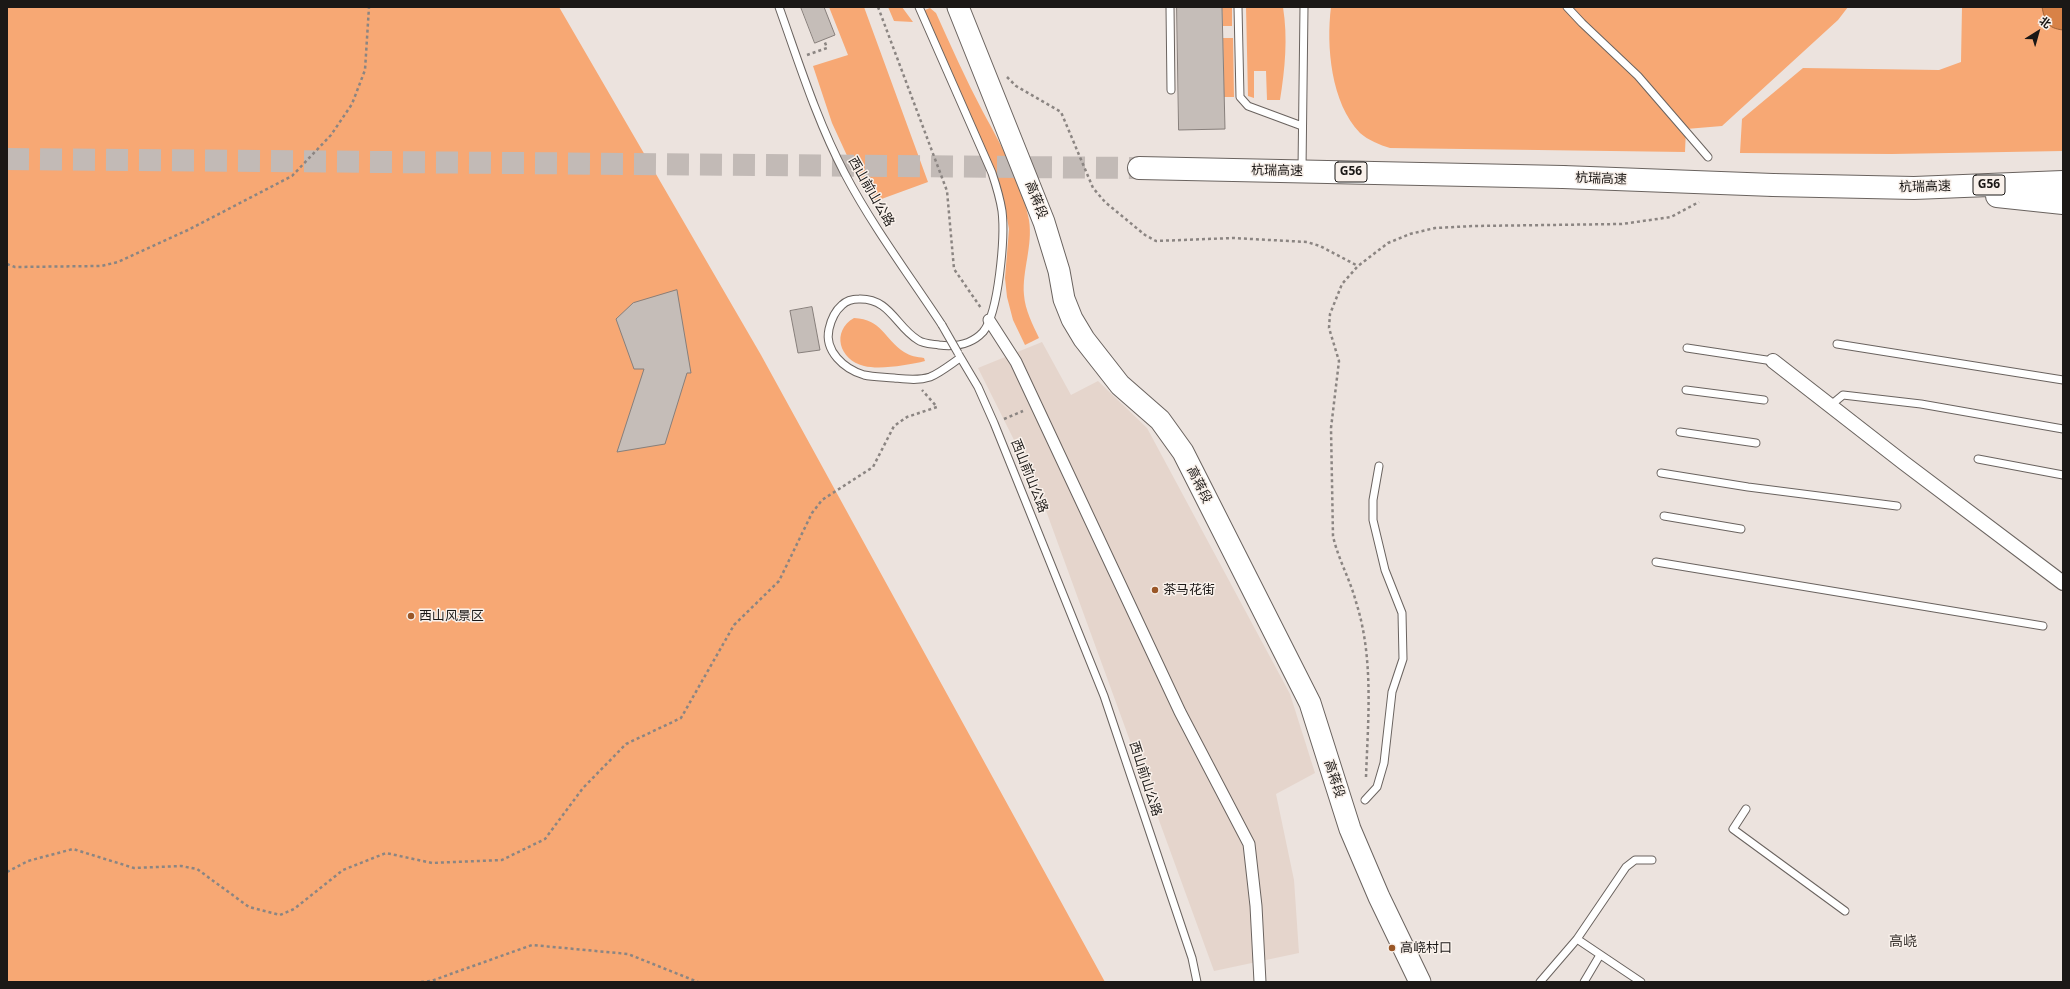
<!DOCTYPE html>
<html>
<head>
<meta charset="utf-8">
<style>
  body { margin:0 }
  #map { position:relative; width:2070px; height:989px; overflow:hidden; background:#ece3de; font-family:"Open Sans","Noto Sans SC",sans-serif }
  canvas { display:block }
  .frame { position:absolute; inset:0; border:8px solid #1b1816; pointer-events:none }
  .north { position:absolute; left:2018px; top:12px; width:40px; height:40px; -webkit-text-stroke:3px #f9f1eb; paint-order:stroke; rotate:37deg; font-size:11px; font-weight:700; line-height:16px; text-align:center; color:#1b1816 }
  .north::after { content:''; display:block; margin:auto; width:14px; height:18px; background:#1b1816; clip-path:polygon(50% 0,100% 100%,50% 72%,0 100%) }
</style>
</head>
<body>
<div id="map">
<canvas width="2070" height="989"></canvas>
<div class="frame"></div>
<div class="north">北</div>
</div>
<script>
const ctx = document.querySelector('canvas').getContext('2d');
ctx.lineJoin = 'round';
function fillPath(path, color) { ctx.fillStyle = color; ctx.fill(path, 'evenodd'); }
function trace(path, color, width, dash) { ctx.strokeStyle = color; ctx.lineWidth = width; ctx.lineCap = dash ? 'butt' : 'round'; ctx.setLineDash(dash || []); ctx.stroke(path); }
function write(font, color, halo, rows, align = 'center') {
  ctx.font = font + ' "Open Sans","Noto Sans SC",sans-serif'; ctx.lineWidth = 3; ctx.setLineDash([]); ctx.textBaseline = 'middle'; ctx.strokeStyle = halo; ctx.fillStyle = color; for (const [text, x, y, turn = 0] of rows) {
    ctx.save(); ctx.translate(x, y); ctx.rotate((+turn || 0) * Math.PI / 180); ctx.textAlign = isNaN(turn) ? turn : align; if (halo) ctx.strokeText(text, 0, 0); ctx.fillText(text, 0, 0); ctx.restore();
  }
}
fillPath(new Path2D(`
  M1042 342 1071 395 1098 381 1147 428 1290 694 1315 773 1276 794 1294 880 1299 953 1214 971 1037 486 978 368Z`), '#e5d5cc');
fillPath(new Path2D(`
  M7 7H559L761 355 1105 982H7Z
  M829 7H864L928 182 876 201 861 186 832 123 813 66 848 55Z
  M888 7H902L913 22 894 21Z
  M1222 7H1232V26H1223Z
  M1246 7H1283C1288 38 1285 69 1280 100H1267L1266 71H1254V98L1248 96Z
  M1331 7H1848L1838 20 1722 126 1686 129 1685 152 1390 148C1380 145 1368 140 1360 133 1331 103 1326 46 1331 7Z
  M1962 7H2063V151L1892 154 1740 153 1742 119 1803 68 1939 70 1961 62Z
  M930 8 936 13C951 46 966 80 983 112 1001 145 1022 182 1029 220 1033 246 1022 270 1024 295 1025 310 1033 325 1039 338L1025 345 1013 320 1007 297 1005 278 1009 229 1003 196 925 16V10Z
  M1223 38H1233L1234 97H1224Z
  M854 318C882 319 884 339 904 352 910 356 917 357 924 358L925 361C909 365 880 370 864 366 839 360 831 331 854 318Z`), '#f7a874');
const water = new Path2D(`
  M2042 7H2063V30C2047 28 2045 22 2042 7Z`);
fillPath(water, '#d88247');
trace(water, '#9f6238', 1);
const building = new Path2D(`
  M801 7H824L835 35 815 43Z
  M1177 7H1222L1225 129 1179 130Z
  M677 290 691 373H687L665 444 617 452 644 369H634L616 319 633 303Z
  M812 307 820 350 798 353 790 311Z`);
fillPath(building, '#c5bdb8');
trace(building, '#877f7b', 1);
trace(new Path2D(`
  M7 159 1139 168`), '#c2bab6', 22, [22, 11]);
const service = new Path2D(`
  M779 7C799 63 817 121 845 174 873 227 909 275 942 325
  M919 7 992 173C996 185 1000 198 1002 211 1005 236 999 313 983 332 971 345 955 347 939 345 933 344 923 344 918 340 896 327 890 298 859 299 853 299 846 301 842 305 835 311 831 320 829 329 824 351 844 369 864 375 873 377 884 377 894 378 905 379 918 381 930 377 940 373 951 364 960 358
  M1170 7 1171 90
  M1238 7 1240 97 1248 106 1302 126
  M1567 7 1582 23 1638 76 1708 157
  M1302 169 1304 7
  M1837 344 2063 380
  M1687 348 1773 361
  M959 355 978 387 994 423 1104 696 1192 958 1197 982
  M1686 390 1764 400
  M1831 405 1843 395 1921 404 2063 429
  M1680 432 1756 443
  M1978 459 2063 475
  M1661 473 1748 487 1897 506
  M1664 516 1741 529
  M1656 562 2043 626
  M1365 800 1377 787 1384 763 1392 692 1403 659 1402 613 1385 570 1373 520V500L1379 466
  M1746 809 1733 829 1845 911
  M1577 939 1641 982
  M1540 982 1577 939 1626 867 1635 860H1652
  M1584 982 1600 955`);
const pedestrian = new Path2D(`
  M989 320 1016 362 1180 712 1249 844 1256 906 1260 982`);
const minor = new Path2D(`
  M1773 361 1904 463 2063 583`);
const secondary = new Path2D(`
  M958 7 1044 222 1059 271 1064 299 1072 319 1084 339 1120 385 1160 420 1183 452 1310 703 1350 829 1379 897 1420 982`);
const motorway = new Path2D(`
  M1139 168 1563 177
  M1773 185 1914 188 2063 182
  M1997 196 2063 203`);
trace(service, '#6a635f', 9);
trace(pedestrian, '#6a635f', 13);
trace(minor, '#6a635f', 16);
trace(secondary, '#6a635f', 23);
trace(motorway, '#6a635f', 24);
trace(new Path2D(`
  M878 7 947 191 954 269 981 308
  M807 55 827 48 824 40
  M1007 77 1016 86 1061 112 1093 188 1105 202 1145 235 1156 241 1233 238 1307 242 1320 246 1358 266
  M7 264 15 267 101 266 118 262 188 230 292 176 331 135 352 104 365 70 369 7
  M1004 419 1023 411
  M1366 777C1368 720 1374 658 1356 602 1350 579 1338 559 1333 536L1331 428 1339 361 1329 328 1330 314 1342 284 1358 266 1388 243 1410 234 1435 228 1474 226 1622 224 1671 217 1699 202
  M7 872 28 861 73 849 134 868 181 866 197 869 249 907 280 915 294 909 343 870 386 853 432 863 502 860 545 839 583 788 626 744 681 718 734 625 779 581 812 513 822 500 873 467 894 426 907 417 937 407 922 390
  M421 982 431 981 532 945 628 954 698 982`), '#8b8582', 2.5, [3, 3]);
trace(service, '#fff', 7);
trace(pedestrian, '#fff', 11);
trace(minor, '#fff', 14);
trace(secondary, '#fff', 21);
trace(motorway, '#fff', 22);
const serviceBridge = new Path2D(`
  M942 325 958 353`);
const motorwayBridge = new Path2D(`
  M1563 177 1773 185`);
trace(serviceBridge, '#6a635f', 9, []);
trace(motorwayBridge, '#6a635f', 24, []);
trace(serviceBridge, '#fff', 7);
trace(motorwayBridge, '#fff', 22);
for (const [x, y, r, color] of [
  [1155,590,4,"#9a5727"],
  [411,616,4,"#9a5727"],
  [1392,948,4,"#9a5727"]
]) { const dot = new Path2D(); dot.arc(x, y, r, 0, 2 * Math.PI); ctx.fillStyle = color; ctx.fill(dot); trace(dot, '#f9f1eb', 1.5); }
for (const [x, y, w] of [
  [1351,172,32],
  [1989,185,32]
]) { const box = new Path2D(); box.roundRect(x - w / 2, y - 10, w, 20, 3); ctx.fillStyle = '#f9f1eb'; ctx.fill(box); trace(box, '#1b1816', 1); }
write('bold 12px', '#1b1816', null, [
  ["G56",1351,172],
  ["G56",1989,185]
]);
write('13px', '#1b1816', '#f9f1eb', [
  ["杭瑞高速",1277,171,1],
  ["杭瑞高速",1601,179,2],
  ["杭瑞高速",1925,187,-1],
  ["西山前山公路",871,192,60],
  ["高蒋段",1036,200,69],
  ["西山前山公路",1029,476,68],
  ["高蒋段",1199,485,64],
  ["西山前山公路",1145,779,72],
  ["高蒋段",1334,779,72]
]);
write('13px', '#1b1816', '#f9f1eb', [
  ["茶马花街",1163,590],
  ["西山风景区",419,616],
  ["高峣村口",1400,948]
], 'left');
write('14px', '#39332f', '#f9f1eb', [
  ["高峣",1903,942]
]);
</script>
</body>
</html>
